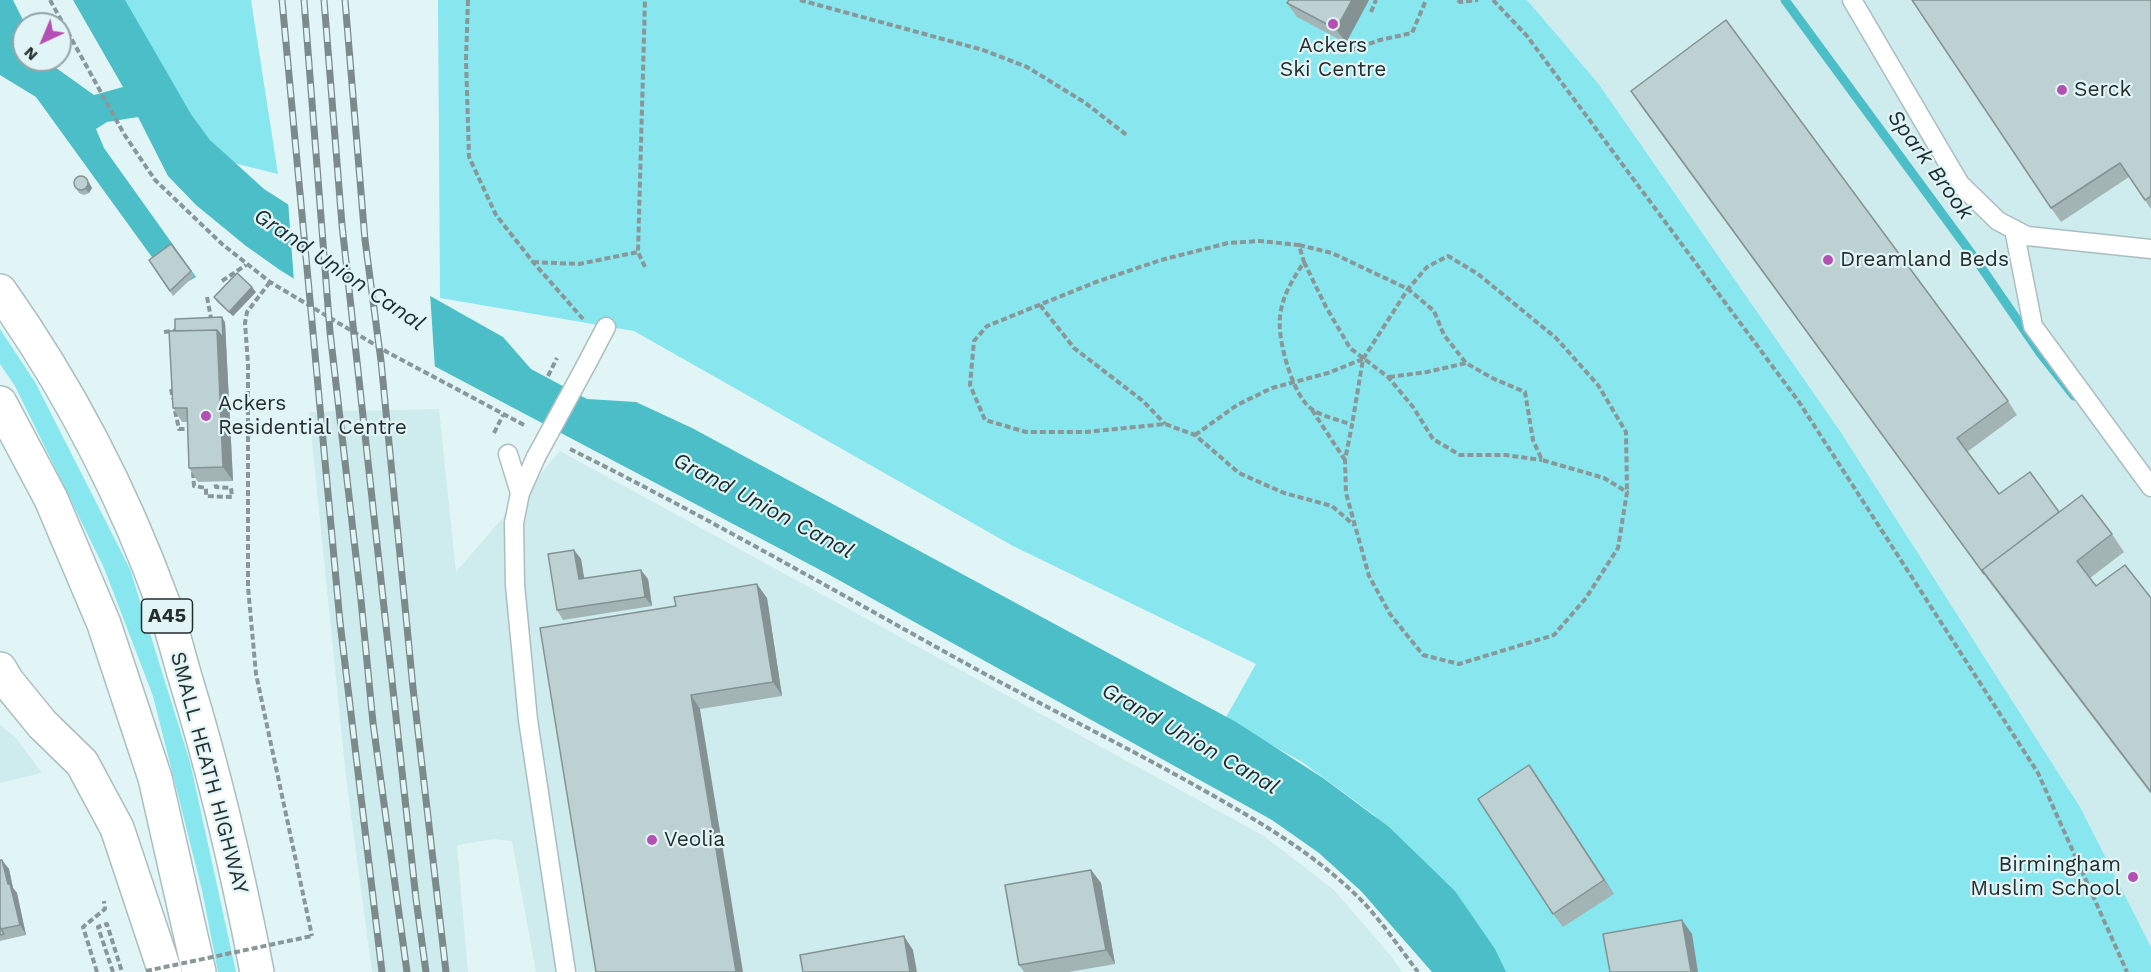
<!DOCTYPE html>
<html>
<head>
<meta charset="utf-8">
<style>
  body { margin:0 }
  #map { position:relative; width:2151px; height:972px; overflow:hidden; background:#e1f5f7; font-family:"Work Sans",sans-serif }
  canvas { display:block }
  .north { position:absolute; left:12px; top:12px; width:60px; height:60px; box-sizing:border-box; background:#e1f5f7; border:2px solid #96a5a6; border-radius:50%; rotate:224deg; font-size:16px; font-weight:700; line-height:24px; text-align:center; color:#252d2d }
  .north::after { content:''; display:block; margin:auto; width:21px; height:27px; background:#b44fb4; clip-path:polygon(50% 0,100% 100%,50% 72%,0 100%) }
</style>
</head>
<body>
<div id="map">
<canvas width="2151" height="972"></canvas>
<div class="north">N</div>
</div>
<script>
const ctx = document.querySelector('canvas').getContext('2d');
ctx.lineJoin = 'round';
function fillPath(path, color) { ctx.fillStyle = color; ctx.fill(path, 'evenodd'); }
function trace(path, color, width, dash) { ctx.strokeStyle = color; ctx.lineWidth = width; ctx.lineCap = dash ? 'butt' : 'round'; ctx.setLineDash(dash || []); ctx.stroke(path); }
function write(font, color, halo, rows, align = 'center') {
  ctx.font = font + ' "Work Sans",sans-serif'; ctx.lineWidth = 4.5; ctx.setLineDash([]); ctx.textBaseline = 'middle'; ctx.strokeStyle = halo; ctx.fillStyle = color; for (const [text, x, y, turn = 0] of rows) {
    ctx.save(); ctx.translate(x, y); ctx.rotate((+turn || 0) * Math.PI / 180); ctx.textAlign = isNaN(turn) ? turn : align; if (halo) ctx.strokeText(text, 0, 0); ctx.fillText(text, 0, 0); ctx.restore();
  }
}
fillPath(new Path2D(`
  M1527 0H2151V947L2080 807 1840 431 1598 83Z
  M439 409 456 572 560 451 1264 836 1334 890 1392 957 1402 972H536L512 841 494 839 457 845 468 972H372L346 777 309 412Z
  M0 725 15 737 42 773 0 783Z`), '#ceebed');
fillPath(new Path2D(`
  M123 0H251L278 174 234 163 210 140 191 114Z
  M438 0H1527L1598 83 1840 431 2080 807 2151 947V972H1497L1458 911 1374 815 1302 762 1225 719 1256 664 1013 546 634 331 440 298Z
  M0 329 35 382 130 569 190 762 236 972H218L202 890 153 696 104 568 15 386 0 364Z`), '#88e6ee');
fillPath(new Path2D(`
  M0 0H13L25 24 24 60H45L94 95 123 87 73 0H125L191 114 210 140 264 189 432 297 503 337 531 369 587 399 636 402 692 428 1236 722 1323 778 1389 827 1455 891 1495 949 1506 972H1432L1361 891 1319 853 1272 820 826 573 436 367 280 270 246 246 196 205 168 176 138 117 107 122 96 129 104 148 196 277 175 289 36 97 0 75Z`), '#4bbec8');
fillPath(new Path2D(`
  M288 201 430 292 435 370 294 282Z`), '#e1f5f7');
trace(new Path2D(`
  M1785 0 1979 264 2040 353 2074 396`), '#4bbec8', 9);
const service = new Path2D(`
  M1852 0 1960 184 1998 221 2027 236 2151 249
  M2014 229 2033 326 2151 487
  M585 367 606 327
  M508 454 520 493
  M536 457 520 493 514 523 515 585 528 720 566 972`);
const minor = new Path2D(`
  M0 669 7 681 42 724 82 763 117 828 165 972`);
const trunk = new Path2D(`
  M0 291C68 387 123 493 163 603 172 628 178 653 185 677 215 774 238 873 257 972
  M0 403 51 499 104 624 155 778 199 972`);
trace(service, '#aabebf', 21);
trace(minor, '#aabebf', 36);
trace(trunk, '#aabebf', 36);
trace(new Path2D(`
  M50 0 124 134 155 180 222 244 270 282 387 352 526 426
  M468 0 466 59 469 157 496 215 533 262 583 319
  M800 0 983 50 1027 67 1084 102 1128 136
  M1458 0 1460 2 1478 0
  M1493 0 1527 36 1799 402 2038 773 2127 972
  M1371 12 1376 0
  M1352 50 1380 40 1412 33 1426 0
  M1299 245 1332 253 1408 289 1434 311 1444 335 1466 363 1492 378 1525 392 1533 440 1542 460 1604 478 1627 492 1618 548 1586 598 1554 635 1459 664 1423 655 1390 614 1369 576 1346 493 1345 460 1352 425C1340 420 1324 417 1313 410 1293 398 1277 339 1280 317 1282 296 1293 279 1304 262L1299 245 1260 241 1228 243 1161 260 1096 282 987 326 974 341 970 385 985 420 1026 432H1086L1165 424 1195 435 1239 473 1284 493 1332 506 1354 525
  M533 262 579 264 638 252
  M1304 262 1326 307 1350 348 1388 377 1413 407 1433 439 1460 455H1505L1542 460
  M645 267 638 252 645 0
  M222 281 246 265
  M270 282 247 312 245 323 248 364V587L256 674 312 936
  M207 297 211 318H209
  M1040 305 1074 348 1143 401 1165 424
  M164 332 180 330
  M1363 359 1408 289 1427 267 1448 256 1478 274 1556 338 1598 385 1626 432 1627 491
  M1389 377 1427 372 1466 363
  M171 389 173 399
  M1312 410 1345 460
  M175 411 179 429H190
  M494 433 503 415
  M1195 435 1237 405 1272 388 1328 373 1363 359 1352 425
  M570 449C707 517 840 594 974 668 1051 710 1129 748 1205 791 1258 821 1310 851 1355 894 1379 917 1398 946 1418 972
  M193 472 194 486 206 488V496L232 497 231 488 216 487 215 482
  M97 972 83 927 105 909 104 901
  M113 972 98 927 107 924 122 972`), '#899798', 4, [6, 3]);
trace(service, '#fff', 18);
trace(minor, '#fff', 33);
trace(trunk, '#fff', 33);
const rail = new Path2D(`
  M282 0 340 622 382 972
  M304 0 330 332 361 600 373 723 407 972
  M324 0 342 225 416 899 426 972
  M345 0 365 240 381 361 413 688 446 972`);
trace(rail, '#7c8a8b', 7);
trace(rail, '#e1f5f7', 4.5, [14]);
const serviceBridge = new Path2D(`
  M536 457 585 367`);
trace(serviceBridge, '#aabebf', 21, []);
trace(new Path2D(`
  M548 376 557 358
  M146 971 312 936`), '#899798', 4, [6, 3]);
trace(serviceBridge, '#fff', 18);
fillPath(new Path2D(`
  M1369 0 1346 43 1297 17 1287 3Z
  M2151 0V209L2129 177 2061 222 2051 208Z
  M1640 105 2008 401 2017 415 1967 452 1999 494 2059 512 2112 534 2124 552 2090 578 2096 586 2151 598V794L1994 588Z
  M89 182 92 188 89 193 84 195 79 193 76 188Z
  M171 244 194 276 173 296 149 260Z
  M256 292 233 316 217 302 214 297Z
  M225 322 233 481 198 482 189 468 187 422H182L173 408 175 331Z
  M574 550 581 559 584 579H648L652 606 563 620 557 610Z
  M767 598 782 696 700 709 596 972 676 606Z
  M1529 765 1614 894 1563 927 1553 914Z
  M0 860 9 869 13 888 17 893 26 935 0 941Z
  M1091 870 1101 883 1115 964 1069 972H1024L1019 965Z`), '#a3b4b5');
fillPath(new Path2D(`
  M1352 0H1369L1346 43 1336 29Z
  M86 178 92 188 89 193 85 188Z
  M252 287 256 292 233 316 229 312Z
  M222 317 225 322 233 481 223 467 217 330Z
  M574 550 581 559 586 589 579 579Z
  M641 570 648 579 652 606 645 597Z
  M757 584 767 598 782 696 773 682Z
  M691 695 700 709 743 972H736Z
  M1529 765 1539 779 1614 894 1604 880Z
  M2 860 9 869 13 888 17 893 26 935 20 925 8 884Z
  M1091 870 1101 883 1115 964 1106 950Z
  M1682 920 1692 934 1698 972H1691Z
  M904 936 913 950 917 972H910Z`), '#849293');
const building = new Path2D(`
  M1289 0H1352L1336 29 1287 3Z
  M1912 0H2151V196L2145 200 2120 163 2051 208Z
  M1726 20 2008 401 1957 438 1999 494 2030 472 2059 512 1982 570 1984 574 1631 91Z
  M74 183a7 7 0 1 1 14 0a7 7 0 1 1-14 0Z
  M171 244 191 271 170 291 149 260Z
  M237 273 252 287 229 312 214 297Z
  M222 317 223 338 217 330 175 331V319Z
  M217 330 223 467 189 468 187 408H173L169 331Z
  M2082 495 2112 534 2077 561 2096 586 2125 565 2151 598V792L1982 570Z
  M574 550 579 579 641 570 645 597 557 610 548 554Z
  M757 584 773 682 691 695 736 972H596L540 628 676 606 674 597Z
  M1529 765 1604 880 1553 914 1478 799Z
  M0 860H2L8 884H10L20 925 1 929 0 926Z
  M1091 870 1106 950 1019 965 1005 885Z
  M1682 920 1691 972H1610L1603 934Z
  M0 926 1 929 4 934 0 935Z
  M904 936 910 972H803L800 955Z`);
fillPath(building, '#bdd1d2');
trace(building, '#849293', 1.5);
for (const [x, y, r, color] of [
  [1333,24,6,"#b44fb4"],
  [2062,90,6,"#b44fb4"],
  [1828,260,6,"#b44fb4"],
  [206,416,6,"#b44fb4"],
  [652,840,6,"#b44fb4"],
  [2133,877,6,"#b44fb4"]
]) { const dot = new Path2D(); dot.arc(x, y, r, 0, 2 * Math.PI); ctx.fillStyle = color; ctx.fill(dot); trace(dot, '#e1f5f7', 2); }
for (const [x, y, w] of [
  [167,616,51]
]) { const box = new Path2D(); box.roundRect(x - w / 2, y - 17, w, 34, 4.5); ctx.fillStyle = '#e1f5f7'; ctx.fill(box); trace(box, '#252d2d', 1.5); }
write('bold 20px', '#252d2d', null, [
  ["A45",167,616]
]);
write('21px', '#252d2d', '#e1f5f7', [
  ["Ackers",1333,46,"center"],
  ["Ski Centre",1333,70,"center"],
  ["Serck",2074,90],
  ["Dreamland Beds",1840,260],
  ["Ackers",218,404],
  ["Residential Centre",218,428],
  ["Veolia",664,840],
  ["Birmingham",2121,865,"right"],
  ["Muslim School",2121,889,"right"]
], 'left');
write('21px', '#252d2d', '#e1f5f7', [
  ["SMALL HEATH HIGHWAY",209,773,75]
]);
write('italic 22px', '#192d2f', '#e1f5f7', [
  ["Spark Brook",1930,165,54],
  ["Grand Union Canal",339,270,34],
  ["Grand Union Canal",763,506,28],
  ["Grand Union Canal",1190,739,30]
]);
</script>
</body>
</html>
